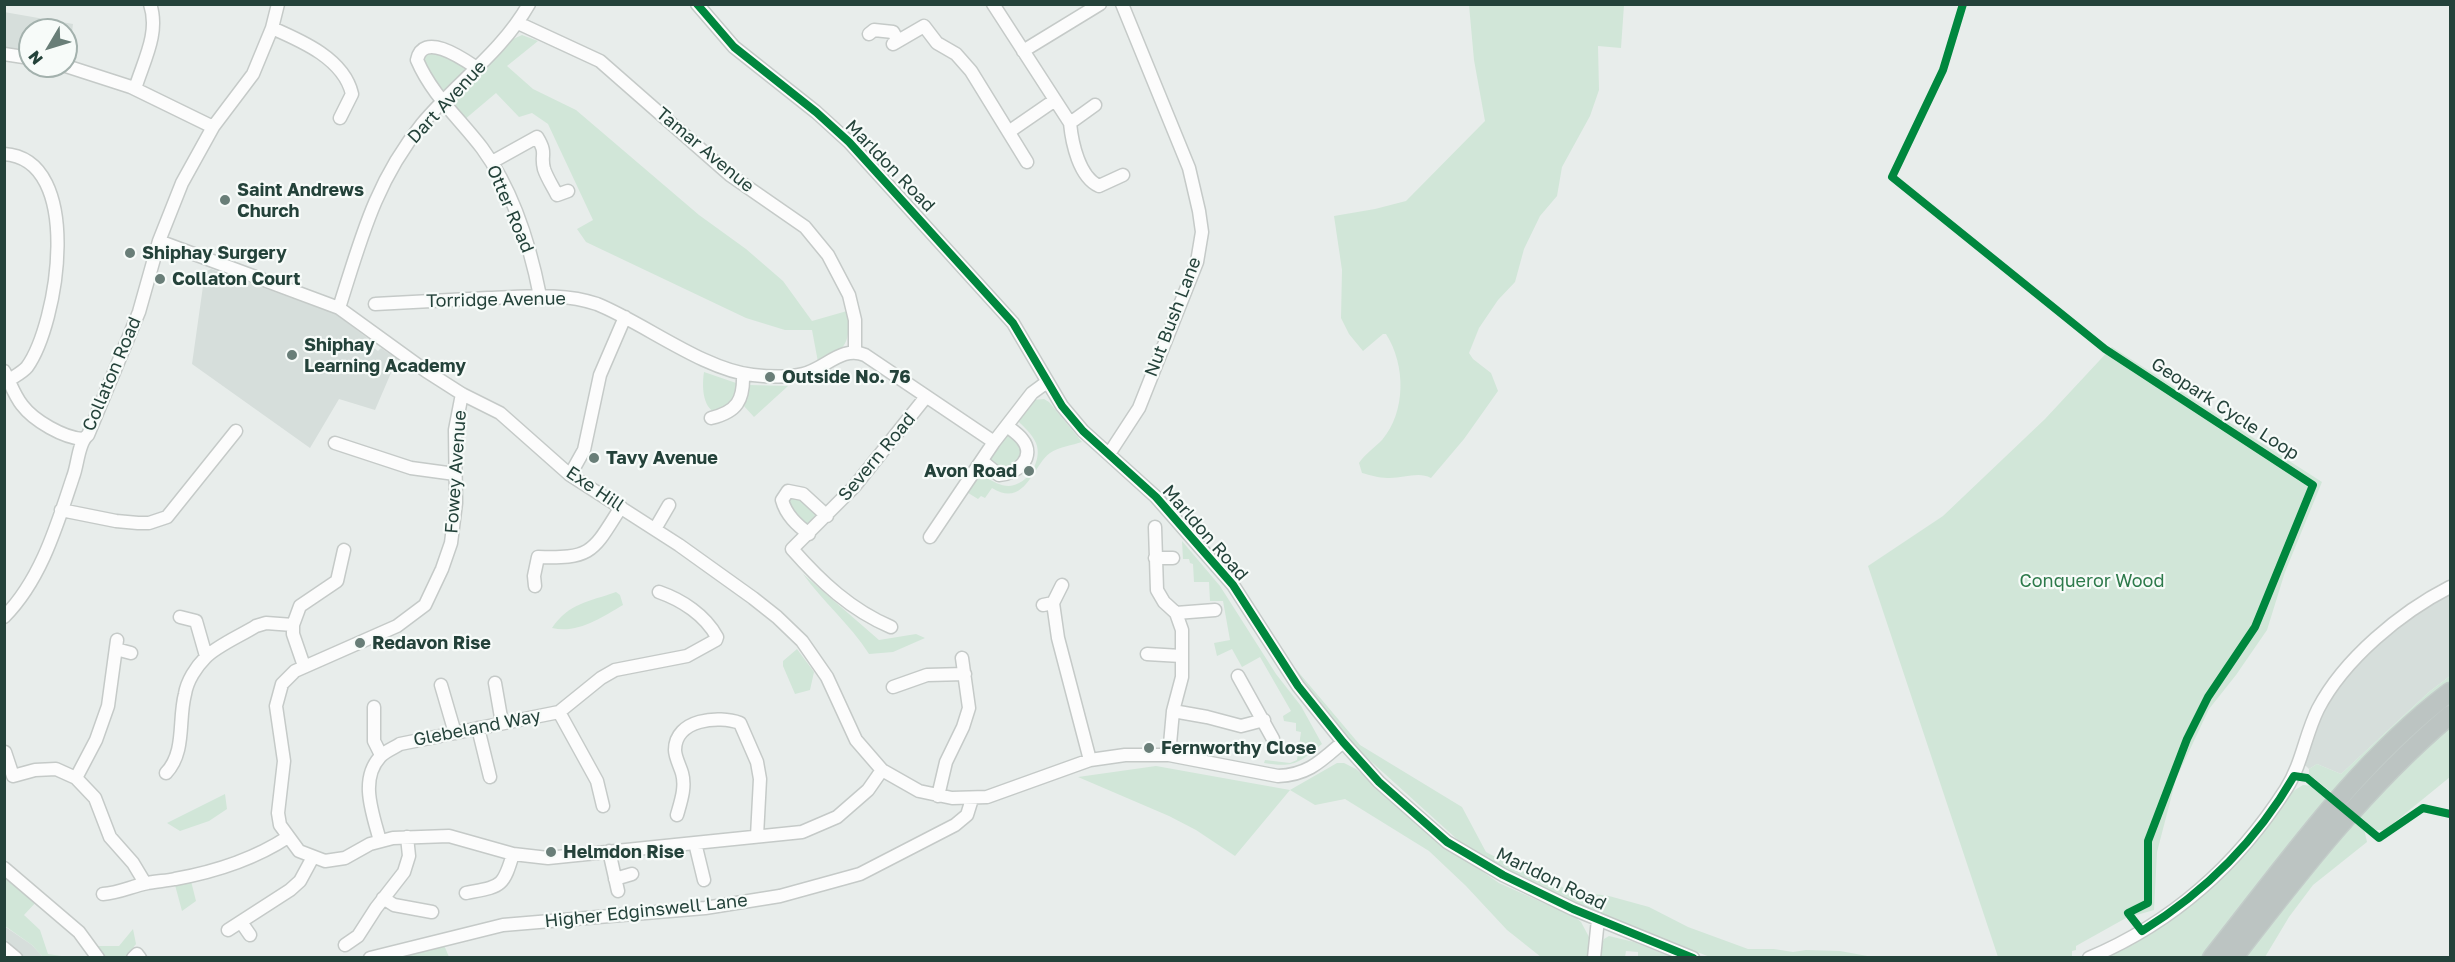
<!DOCTYPE html>
<html>
<head>
<meta charset="utf-8">
<style>
  body { margin:0 }
  #map { position:relative; width:2455px; height:962px; overflow:hidden; background:#e8edeb; font-family:"Golos Text",sans-serif }
  canvas { display:block }
  .frame { position:absolute; inset:0; border:6px solid #24423a; pointer-events:none }
  .north { position:absolute; left:18px; top:18px; width:60px; height:60px; box-sizing:border-box; background:#f7fbf9; border:2px solid #a3b1ad; border-radius:50%; rotate:232deg; font-size:16px; font-weight:700; line-height:24px; text-align:center; color:#24423a }
  .north::after { content:''; display:block; margin:auto; width:21px; height:27px; background:#697e78; clip-path:polygon(50% 0,100% 100%,50% 72%,0 100%) }
</style>
</head>
<body>
<div id="map">
<canvas width="2455" height="962"></canvas>
<div class="frame"></div>
<div class="north">N</div>
</div>
<script>
const ctx = document.querySelector('canvas').getContext('2d');
ctx.lineJoin = 'round';
function fillPath(path, color) { ctx.fillStyle = color; ctx.fill(path, 'evenodd'); }
function trace(path, color, width, dash) { ctx.strokeStyle = color; ctx.lineWidth = width; ctx.lineCap = dash ? 'butt' : 'round'; ctx.setLineDash(dash || []); ctx.stroke(path); }
function write(font, color, halo, rows, align = 'center') {
  ctx.font = font + ' "Golos Text",sans-serif'; ctx.lineWidth = 4.5; ctx.setLineDash([]); ctx.textBaseline = 'middle'; ctx.strokeStyle = halo; ctx.fillStyle = color; for (const [text, x, y, turn = 0] of rows) {
    ctx.save(); ctx.translate(x, y); ctx.rotate((+turn || 0) * Math.PI / 180); ctx.textAlign = isNaN(turn) ? turn : align; if (halo) ctx.strokeText(text, 0, 0); ctx.fillText(text, 0, 0); ctx.restore();
  }
}
fillPath(new Path2D(`
  M4 12 73 24 70 49 66 59V30H30V58L5 54Z
  M211 269 336 314 375 344 374 348 378 351 381 348 397 359 375 410 339 399 310 448 192 364 205 272Z
  M2450 593V676L2429 692 2341 774 2317 764 2309 769 2304 764 2320 713 2342 680 2372 650 2409 618Z
  M4 926 32 945 43 957H5Z`), '#d6dedb');
fillPath(new Path2D(`
  M1469 5H1624L1621 48 1598 46 1599 90 1590 116 1562 167 1557 196 1540 216 1524 249 1515 282 1498 300 1479 328 1469 353 1473 359 1491 373 1498 391 1464 439 1431 478C1418 471 1402 479 1387 478 1379 478 1370 475 1362 473L1359 463C1365 454 1374 448 1382 440 1406 412 1406 365 1386 334H1383L1363 351 1349 334 1341 318 1342 270 1334 216 1375 209 1406 201 1485 121 1474 60Z
  M522 35 538 41 507 66 533 89 576 110 699 215 746 249 783 281 812 321 847 311C852 340 846 352 818 362L812 330H785L746 318 586 242 577 229 593 220 548 124 532 113 519 117 496 93 464 120 455 108 454 98 513 39Z
  M424 47 477 68 443 102 418 53Z
  M2112 347 2322 482 2285 572 2267 630 2236 675 2209 709 2176 779 2157 852 2154 910 2126 918 2083 942 2076 946V950L2072 951V957H1998L1868 566 1943 516 2045 419Z
  M704 372 739 384 732 403 716 413C702 407 702 385 704 372Z
  M750 385 788 386 754 417 743 405Z
  M1044 399 1049 402 1082 442C1073 445 1058 447 1050 453 1033 465 1025 509 992 488L985 498 981 496 978 499 965 491 983 470 989 472 986 478C993 481 1000 486 1009 486 1028 485 1043 460 1036 443 1032 434 1024 427 1017 420L1033 400Z
  M1007 426 1028 452 1008 474 982 461Z
  M788 491 827 516 809 534 799 526 784 496Z
  M1182 541 1220 586 1276 674 1301 706 1322 744C1299 763 1294 768 1264 763L1265 760 1290 763 1297 760 1301 732 1296 731V723L1284 721 1283 716 1291 711 1260 657 1242 667 1232 649 1217 656 1214 643 1230 640 1223 601H1210L1209 582H1194L1193 564 1190 563 1189 559H1183Z
  M803 574 879 640 916 634 925 638 893 652 869 654C850 624 823 602 803 574Z
  M616 592 620 595 623 605C601 618 577 634 552 628 569 603 588 602 616 592Z
  M797 649 814 672 810 690 795 694 783 666V661Z
  M1289 661 1360 745 1462 807 1486 852 1530 875 1572 891 1609 896 1649 907 1688 927 1748 949H1774L1793 952 1806 950 1840 951 1873 957H1710L1579 906 1488 863 1459 841 1354 746 1299 682Z
  M2450 676V689L2336 796 2309 774V769L2317 764 2341 774 2429 692Z
  M2450 727V777L2385 830H2376L2357 814 2426 747Z
  M1337 763H1344L1356 769 1443 844 1499 883 1575 917 1581 922 1589 937 1588 957H1541L1507 930 1466 886 1429 851 1345 799 1315 805 1290 790 1235 856 1196 830 1169 816 1078 777 1156 766 1290 790Z
  M2303 785 2314 786 2332 801 2208 957 2101 958 2185 906 2290 793Z
  M225 794 227 809 209 821 180 831 167 823Z
  M2353 819 2364 829 2367 842 2313 885 2289 917 2265 957 2240 958Z
  M4 874 38 900 24 915 40 930 48 954 68 957H43L32 945 5 926Z
  M191 881 196 901 182 911 175 885Z
  M133 929 136 944 126 957H102L95 946H119Z
  M1609 936 1634 942 1671 957H1638V952L1626 951 1625 957 1601 958V946L1604 939Z
  M444 945 449 957 389 958Z`), '#d1e6d8');
const minor = new Path2D(`
  M697 4 734 47 816 112 849 142 1013 323 1062 406 1083 431 1156 497 1233 585 1298 686 1343 742 1379 782 1447 842 1503 875 1573 909 1693 958
  M993 4 1070 123C1072 143 1079 177 1099 186L1123 175
  M518 23 600 61 730 175 805 227 828 255 849 295 855 320V351
  M272 28C302 41 344 59 352 94L340 118
  M869 34 874 30 893 32 898 41
  M893 44 924 26 937 43 956 54 971 71 1027 162
  M1023 51 1100 4
  M4 54 30 58
  M66 66 131 87 213 127
  M477 68C462 58 423 31 417 60 432 95 459 118 482 148 513 190 530 245 540 296
  M135 89C143 62 160 33 150 4
  M1070 123 1095 105
  M1010 131 1055 100
  M4 154C85 159 58 324 27 367 23 372 15 376 9 380
  M492 162 537 137C548 155 540 154 544 169 547 178 553 187 557 195L568 191
  M159 241 339 308 426 371 462 394 500 413 570 475 679 545 753 598 777 617 802 641 827 677 856 740 882 770 919 791 952 798 987 797 1090 760 1125 755H1169L1278 776C1308 775 1321 761 1343 742
  M375 304C413 302 451 300 488 298 524 297 563 292 597 304 644 323 704 370 753 375 770 377 787 378 803 374 825 369 842 345 865 355L994 442
  M339 308C361 239 375 182 422 124 457 82 501 53 529 4
  M4 371C10 382 14 395 22 405 34 421 64 438 83 439
  M462 394 455 430 456 503 451 543 442 569 425 605 397 626 295 671 282 684 276 706 284 761 278 813 280 825 299 851 325 861 345 858 370 844 393 838 449 836 513 854 548 858 802 832 837 817 868 790 882 770
  M711 418C737 412 744 400 743 374
  M335 443 411 468 455 474
  M1109 454 1139 408 1197 262 1202 232 1199 211 1189 168 1122 4
  M982 461 999 475C1017 474 1037 457 1022 439 1018 434 1012 430 1007 426
  M570 475 584 450 600 375 625 317
  M61 510 116 521 138 523H149L167 517 236 431
  M1155 527 1157 590 1164 602 1176 613 1182 630V677L1173 711 1169 755
  M655 529 669 505
  M809 534C797 525 786 515 782 500L788 491 803 494 827 516
  M930 537 994 442 1032 393 1047 382
  M1155 558H1173
  M535 586 534 576 538 557C593 559 593 551 621 507
  M1053 603 1062 585
  M1043 605 1053 603 1058 638 1090 760
  M1176 613 1215 610
  M4 617C41 580 57 525 73 477 78 465 78 442 88 435L139 312 159 241 182 183 213 127 253 74 272 28 278 4
  M180 617 196 621 206 656
  M293 625 300 606 337 581 344 550
  M891 627C851 610 821 582 792 549L854 487 925 398
  M116 649 131 653
  M1147 654 1181 656
  M1238 676 1273 739
  M495 683 502 723
  M441 685 455 733
  M893 687 927 675 965 674
  M374 707V741L381 755
  M1173 711 1207 717 1241 726 1264 720
  M559 712 597 781 603 806
  M478 728 490 777
  M5 752 13 776 35 770 56 769 76 778 95 798 110 837 133 863 145 883
  M166 773C186 752 178 720 185 694 187 681 196 667 205 658 216 646 242 635 256 626L266 623 293 625V634L304 666
  M76 778 96 740 108 706 117 640
  M938 796 946 762 963 727 969 708 962 658
  M677 815C681 801 686 787 682 773 680 766 675 757 675 750 675 719 719 715 740 723L757 762 760 779 757 836
  M380 841C373 814 359 780 380 757 385 751 394 748 400 744L559 712 601 678 615 670 687 656 716 640 717 637C705 615 682 600 659 592
  M695 843 704 880
  M609 851 618 891
  M4 868 79 932 98 958
  M615 879 632 874
  M466 893C501 886 503 888 513 854
  M103 894C119 893 132 886 148 883 157 881 166 881 175 879 214 872 256 858 288 837
  M383 898 394 905 432 912
  M241 922 250 935
  M228 930 290 890 300 881 313 857
  M345 945 358 936 376 908 404 872 409 856 407 837
  M4 948 16 958
  M133 958 137 954 140 958
  M370 958 503 925 705 908 780 896 860 874 955 825 967 815 972 799
  M1594 958 1598 919
  M2089 958C2172 923 2238 864 2286 789 2302 764 2305 735 2318 709 2344 659 2401 612 2450 587`);
const highway = new Path2D(`
  M2212 958C2286 865 2355 764 2450 692
  M2233 958C2300 871 2366 786 2450 715`);
trace(minor, '#c5cac8', 15);
trace(highway, '#c3ccc9', 21);
trace(minor, '#fcfcfc', 12);
trace(highway, '#bcc4c2', 18);
trace(new Path2D(`
  M697 4 734 47 816 112 849 142 1013 323 1062 406 1083 431 1156 497 1233 585 1298 686 1343 742 1379 782 1447 842 1503 875 1573 909 1693 958
  M1963 4 1943 70 1892 177 2105 349 2313 485 2255 627 2208 697 2187 739 2148 841V903L2128 913 2142 931C2205 892 2257 840 2294 776L2307 778 2379 838 2423 808 2450 814`), '#00873e', 8);
for (const [x, y, r, color] of [
  [225,200,6,"#697e78"],
  [130,253,6,"#697e78"],
  [160,279,6,"#697e78"],
  [292,355,6,"#697e78"],
  [770,377,6,"#697e78"],
  [594,458,6,"#697e78"],
  [1029,471,6,"#697e78"],
  [360,643,6,"#697e78"],
  [1149,748,6,"#697e78"],
  [551,852,6,"#697e78"]
]) { const dot = new Path2D(); dot.arc(x, y, r, 0, 2 * Math.PI); ctx.fillStyle = color; ctx.fill(dot); trace(dot, '#f7fbf9', 2); }
write('18px', '#24423a', '#f7fbf9', [
  ["Dart Avenue",447,102,-47],
  ["Tamar Avenue",705,150,40],
  ["Marldon Road",890,166,46],
  ["Otter Road",510,209,67],
  ["Torridge Avenue",496,300,-1],
  ["Nut Bush Lane",1173,317,-69],
  ["Collaton Road",112,374,-67],
  ["Geopark Cycle Loop",2225,409,33],
  ["Severn Road",877,457,-50],
  ["Fowey Avenue",456,472,-86],
  ["Exe Hill",595,489,34],
  ["Marldon Road",1205,533,49],
  ["Glebeland Way",477,728,-11],
  ["Marldon Road",1551,879,26],
  ["Higher Edginswell Lane",646,911,-6]
]);
write('bold 18px', '#24423a', '#f7fbf9', [
  ["Saint Andrews",237,190],
  ["Church",237,211],
  ["Shiphay Surgery",142,253],
  ["Collaton Court",172,279],
  ["Shiphay",304,345],
  ["Learning Academy",304,366],
  ["Outside No. 76",782,377],
  ["Tavy Avenue",606,458],
  ["Avon Road",1017,471,"right"],
  ["Redavon Rise",372,643],
  ["Fernworthy Close",1161,748],
  ["Helmdon Rise",563,852]
], 'left');
write('18px', '#2d7a4b', '#f7fbf9', [
  ["Conqueror Wood",2092,581]
]);
</script>
</body>
</html>
